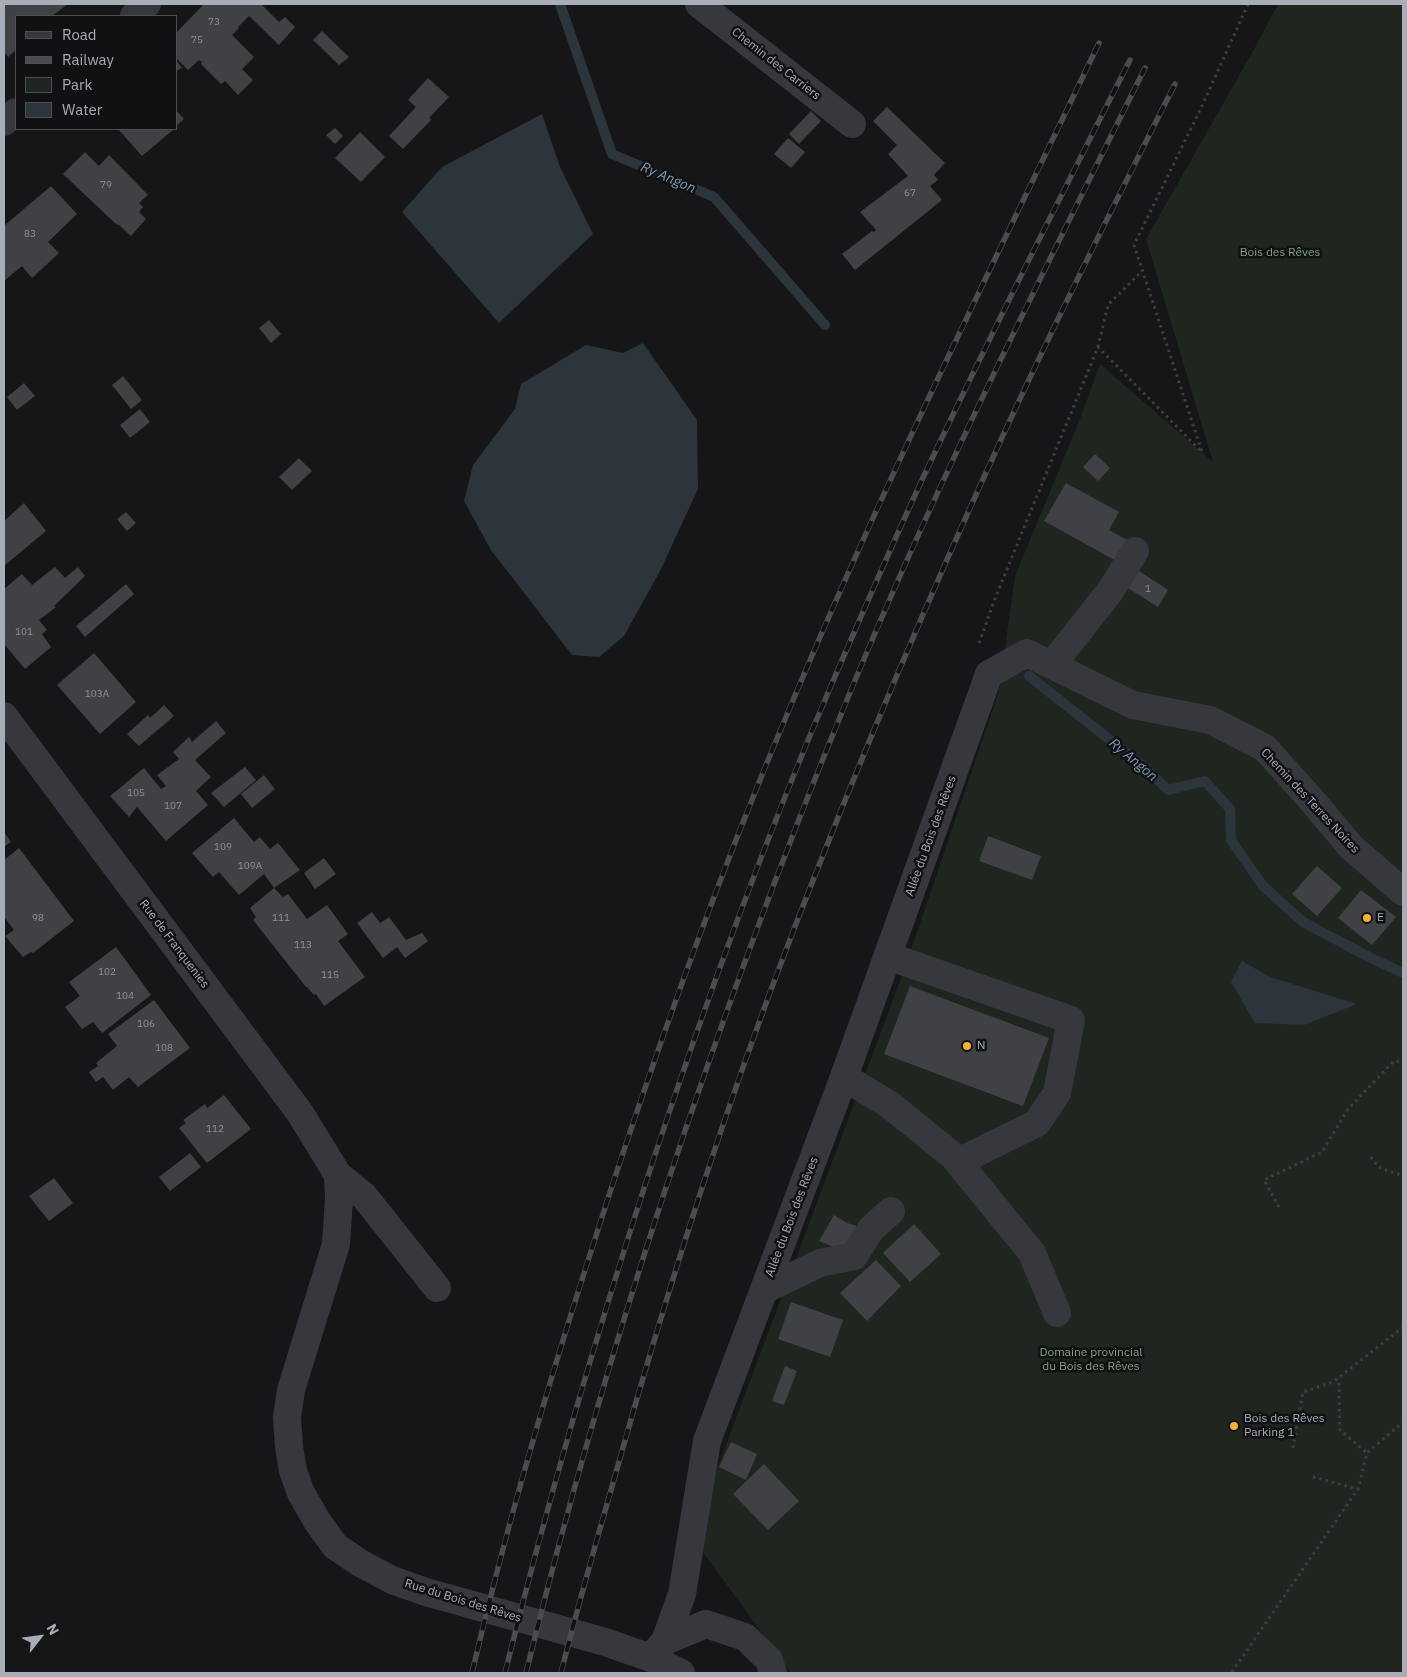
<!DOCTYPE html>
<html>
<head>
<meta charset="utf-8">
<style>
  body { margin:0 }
  #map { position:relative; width:1407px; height:1677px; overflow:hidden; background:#161618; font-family:"IBM Plex Sans",sans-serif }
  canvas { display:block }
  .frame { position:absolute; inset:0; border:5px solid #a8adb8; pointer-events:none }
  .legend { position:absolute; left:15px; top:15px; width:162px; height:115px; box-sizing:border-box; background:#111113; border:1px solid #4d4f55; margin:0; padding:6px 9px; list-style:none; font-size:15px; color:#a8adb8 }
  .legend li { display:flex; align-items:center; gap:10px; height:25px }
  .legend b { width:25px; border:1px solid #4d4f55 }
  .north { position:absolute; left:15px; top:1612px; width:50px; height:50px; -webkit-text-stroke:4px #111113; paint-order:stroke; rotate:60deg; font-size:14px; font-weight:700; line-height:20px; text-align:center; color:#a8adb8 }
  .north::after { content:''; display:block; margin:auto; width:18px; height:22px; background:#a8adb8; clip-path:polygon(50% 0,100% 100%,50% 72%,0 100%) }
</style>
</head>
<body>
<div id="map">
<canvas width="1407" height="1677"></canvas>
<div class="frame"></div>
<ul class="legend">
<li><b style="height:6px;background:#37383d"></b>Road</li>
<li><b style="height:6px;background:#4a4c52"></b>Railway</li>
<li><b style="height:14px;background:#1e261f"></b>Park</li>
<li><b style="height:14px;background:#2c353c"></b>Water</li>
</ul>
<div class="north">N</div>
</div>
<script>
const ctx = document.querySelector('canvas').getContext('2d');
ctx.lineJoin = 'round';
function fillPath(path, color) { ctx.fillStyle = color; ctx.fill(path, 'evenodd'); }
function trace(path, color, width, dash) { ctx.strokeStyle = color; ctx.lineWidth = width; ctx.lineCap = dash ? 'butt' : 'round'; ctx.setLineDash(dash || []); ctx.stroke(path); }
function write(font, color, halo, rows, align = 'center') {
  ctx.font = font + ' "IBM Plex Sans",sans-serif'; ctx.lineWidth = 5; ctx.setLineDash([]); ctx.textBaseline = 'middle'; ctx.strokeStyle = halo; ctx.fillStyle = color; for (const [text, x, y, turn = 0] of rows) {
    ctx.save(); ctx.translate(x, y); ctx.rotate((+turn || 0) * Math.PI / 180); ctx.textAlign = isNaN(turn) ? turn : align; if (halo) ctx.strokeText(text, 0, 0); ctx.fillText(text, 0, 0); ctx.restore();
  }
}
fillPath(new Path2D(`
  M1278 4H1403V1673H791L697 1544 702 1509 903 973 999 691 1015 576 1080 419 1100 364 1213 462 1146 239 1257 44Z`), '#1e261f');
fillPath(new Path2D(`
  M542 114 560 167 593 234 499 323 402 212 442 167Z
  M643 343 697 420 698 489 660 571 624 636 599 657 572 655 491 550 464 501 473 465 515 409 521 384 586 345 623 353Z
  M1242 961 1270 977 1357 1004 1304 1025 1255 1023 1231 982Z`), '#2c353c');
trace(new Path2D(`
  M560 4 612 154 714 197 825 325
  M1029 676 1143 766 1168 790 1205 781 1230 809 1231 840 1263 886 1303 922 1369 957 1403 973`), '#2c353c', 10);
fillPath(new Path2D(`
  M4 4H68L52 16H16V50L8 57 4 51Z
  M204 4H264L262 5 279 22 285 17 295 27 279 45 249 16 238 27 239 28 232 35 254 57 242 69 253 80 238 95 225 81 221 84 201 64 202 62 199 60 188 70 176 58V33Z
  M322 31 349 57 339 65 313 40Z
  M176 60 182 68 176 71Z
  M428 78 449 97 429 118 431 119 430 121 403 149 389 136 416 107 408 100Z
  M887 107 945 163 934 175 938 180 930 186 942 200 855 270 842 254 872 231 874 232 876 230 860 212 908 176 888 154 897 145 873 121Z
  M176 110 184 119 176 126Z
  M811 111 821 121 799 144 789 134Z
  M335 128 343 136 335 144 326 135Z
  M118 129H174L142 156Z
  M360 132 385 157 361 182 335 158Z
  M788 138 805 152 791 168 774 154Z
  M85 152 99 166 109 155 148 195 139 203 143 207 139 212 146 219 131 236 118 224 117 225 63 174Z
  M51 186 77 214 48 242 59 253 32 278 22 266 4 281V226Z
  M269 320 281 334 271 343 259 328Z
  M123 376 142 400 131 409 112 385Z
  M24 383 35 396 17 410 7 397Z
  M140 409 150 422 130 438 120 425Z
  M1095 454 1110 468 1098 481 1083 467Z
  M299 458 312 471 292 490 279 477Z
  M1066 483 1119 512 1109 530 1129 541 1118 562 1044 521Z
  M24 503 46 531 4 566V521Z
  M126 512 136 523 127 531 117 519Z
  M55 567 65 578 78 567 85 576 54 606 56 607 39 620 47 630 42 634 51 647 25 669 4 644V589L22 574 32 585Z
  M1139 571 1168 590 1158 607 1128 588Z
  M126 584 134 594 85 637 76 626Z
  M94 653 136 702 100 734 57 685Z
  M164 705 174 716 139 746 127 734 148 715 150 718Z
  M216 721 226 733 195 760 211 777 196 791 208 805 166 841 137 807 129 817 110 796 144 768 161 789 166 786 157 775 179 759 173 752 189 737 192 742Z
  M245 767 256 780 224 807 211 793Z
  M264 775 275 789 252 808 241 794Z
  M234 818 254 842 260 837 270 849 278 843 300 870 274 888 264 874 239 895 219 872 213 877 192 853Z
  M4 832 11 842 4 847Z
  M988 836 1041 856 1032 880 979 861Z
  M19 848 74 921 33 953 31 952 23 957 5 936 14 930 5 918 4 919V860Z
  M324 858 336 874 315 889 304 873Z
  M1317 866 1342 888 1317 916 1292 894Z
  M274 888 283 897 288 894 307 919 327 905 348 934 338 941 365 977 324 1006 316 994 314 995 307 987H306L253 920 256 917 250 908Z
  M1361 890 1396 917 1372 945 1338 918Z
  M372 912 380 923 389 917 406 940 422 933 428 941 405 958 397 947 383 958 357 923Z
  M116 947 151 995 102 1033 93 1022 82 1029 65 1007 80 996 69 982Z
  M910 986 1049 1038 1023 1106 884 1054Z
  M154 1000 190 1048 138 1087 129 1077 113 1090 103 1077 96 1082 89 1072 98 1066 96 1063 117 1046 108 1034Z
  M224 1095 251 1129 207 1163 179 1128 186 1123 183 1120 205 1104 207 1108Z
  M190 1153 201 1167 170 1191 159 1177Z
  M54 1178 73 1203 49 1221 29 1196Z
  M834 1215 847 1223 860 1227 850 1251 836 1245V1248L819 1241Z
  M914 1224 941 1254 910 1282 883 1253Z
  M876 1260 901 1286 867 1321 840 1293Z
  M791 1302 843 1320 830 1357 778 1339Z
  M785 1366 797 1371 784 1405 772 1401Z
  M731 1442 757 1454 746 1480 719 1467Z
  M764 1464 799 1501 768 1530 733 1494Z`), '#404145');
trace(new Path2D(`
  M1098 347 1108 305 1142 271
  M979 643 996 596 1098 347 1202 452 1134 245 1202 106 1248 4
  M1371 1157 1378 1167 1403 1176
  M1279 1207 1264 1180 1322 1152 1348 1109 1394 1061 1403 1062
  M1403 1324 1402 1328 1403 1332
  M1339 1383 1340 1430 1367 1453
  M1293 1448 1303 1392 1333 1382 1402 1328
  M1313 1477 1358 1489 1367 1453 1403 1422
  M1232 1672 1358 1489`), '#3d3f44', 3, [2.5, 4]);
trace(new Path2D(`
  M699 4 852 124
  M134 16 147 4
  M4 122 16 112
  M1052 665 1111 590 1135 551
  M4 716 300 1113 338 1175 364 1196 437 1288
  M888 956 1071 1020 1057 1093 1037 1123 958 1162
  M844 1077 890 1105 953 1156 1032 1253 1057 1313
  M338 1175 339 1199 336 1244 291 1390 287 1417 289 1447 293 1471 301 1493 317 1521 335 1546 360 1563 392 1580 426 1592 605 1642 651 1658 681 1673
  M764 1290 820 1263 854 1256 871 1229 891 1211
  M665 1641 706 1624 745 1637 769 1660 773 1673
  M651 1658 665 1641 682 1594 707 1441 844 1077 989 674 1027 653 1133 705 1210 720 1265 748 1309 797 1351 847 1403 892`), '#37383d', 28);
const rail = new Path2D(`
  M472 1673C504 1536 543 1401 586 1267 646 1077 713 889 791 705 885 481 994 262 1099 43
  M505 1673C546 1507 594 1342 647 1179 702 1011 763 844 833 681 862 614 891 547 921 482 988 339 1059 200 1130 60
  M526 1673C608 1339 718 1013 849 695 937 481 1042 275 1145 68
  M561 1673C577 1609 595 1546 613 1483 665 1296 724 1110 794 929 859 761 930 594 1005 431 1059 314 1117 199 1175 84`);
trace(rail, '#4a4c52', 5.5);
trace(rail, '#111113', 4, [11]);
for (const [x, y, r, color] of [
  [1367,918,5,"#f2b134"],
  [967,1046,5,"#f2b134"],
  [1234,1426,5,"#f2b134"]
]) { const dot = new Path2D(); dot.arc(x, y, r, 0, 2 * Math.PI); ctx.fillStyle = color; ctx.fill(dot); trace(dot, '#111113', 2); }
write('10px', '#8e929b', null, [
  ["73",214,22],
  ["75",197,40],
  ["79",106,185],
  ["67",910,193],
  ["83",30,234],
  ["1",1148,589],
  ["101",24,632],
  ["103A",97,694],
  ["105",136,793],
  ["107",173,806],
  ["109",223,847],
  ["109A",250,866],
  ["98",38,918],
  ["111",281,918],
  ["113",303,945],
  ["102",107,972],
  ["115",330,975],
  ["104",125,996],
  ["106",146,1024],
  ["108",164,1048],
  ["112",215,1129]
]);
write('12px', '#a8adb8', '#111113', [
  ["Chemin des Carriers",776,64,38],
  ["Chemin des Terres Noires",1310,801,47],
  ["Allée du Bois des Rêves",931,836,-70],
  ["Rue de Franquenies",174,944,53],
  ["Allée du Bois des Rêves",792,1217,-69],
  ["Rue du Bois des Rêves",463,1601,17]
]);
write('12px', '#7fa381', '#111113', [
  ["Bois des Rêves",1280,253],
  ["Domaine provincial",1091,1353],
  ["du Bois des Rêves",1091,1367]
]);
write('12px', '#a8adb8', '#111113', [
  ["E",1377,918],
  ["N",977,1046],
  ["Bois des Rêves",1244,1419],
  ["Parking 1",1244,1433]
], 'left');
write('italic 14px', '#7f9bb3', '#111113', [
  ["Ry Angon",668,178,23],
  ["Ry Angon",1133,760,40]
]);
</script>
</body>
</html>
